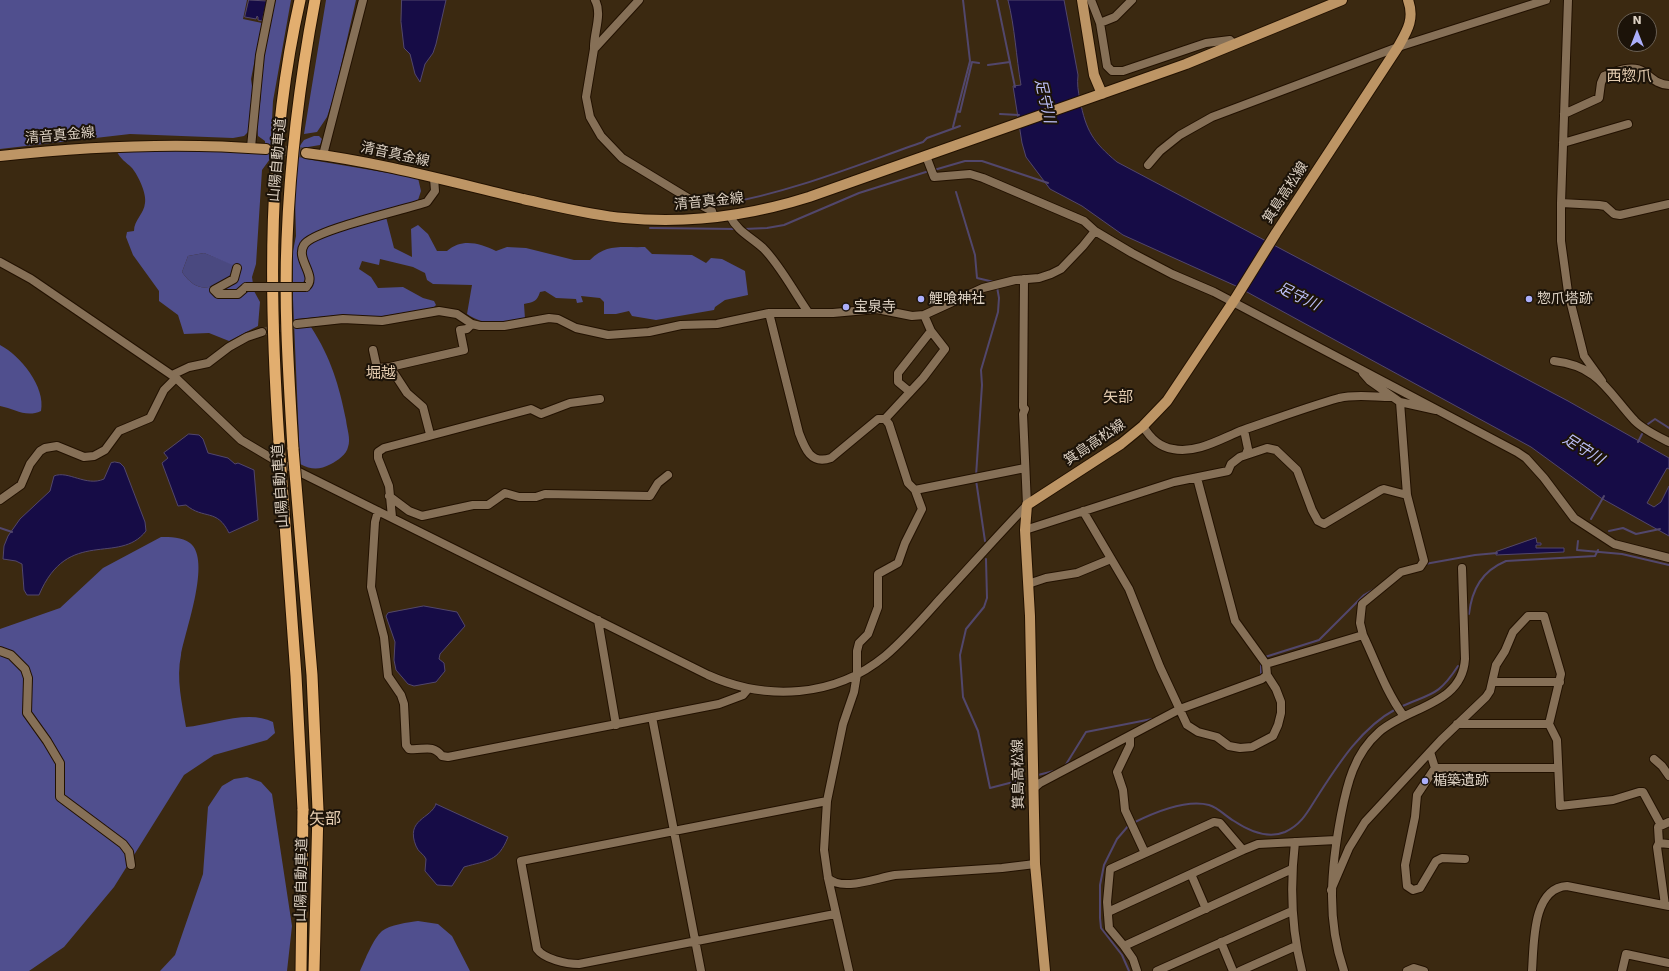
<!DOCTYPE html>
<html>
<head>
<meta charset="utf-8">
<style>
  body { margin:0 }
  #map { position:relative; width:1669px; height:971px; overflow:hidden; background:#3b2911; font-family:"DejaVu Sans",sans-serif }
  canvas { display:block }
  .north { position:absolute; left:1617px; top:12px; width:40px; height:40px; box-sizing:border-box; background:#1c1309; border:1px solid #695f53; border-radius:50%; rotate:0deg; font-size:11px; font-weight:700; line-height:16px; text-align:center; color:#ddd1c3 }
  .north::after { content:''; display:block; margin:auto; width:14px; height:18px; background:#acaffb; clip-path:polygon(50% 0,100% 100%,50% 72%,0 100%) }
</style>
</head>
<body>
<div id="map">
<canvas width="1669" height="971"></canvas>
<div class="north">N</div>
</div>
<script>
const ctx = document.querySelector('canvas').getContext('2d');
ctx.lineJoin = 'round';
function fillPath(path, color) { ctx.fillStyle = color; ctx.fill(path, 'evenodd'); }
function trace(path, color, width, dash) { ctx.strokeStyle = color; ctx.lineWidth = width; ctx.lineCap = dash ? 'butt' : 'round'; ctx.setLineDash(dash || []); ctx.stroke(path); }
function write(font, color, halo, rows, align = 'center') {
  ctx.font = font + ' "DejaVu Sans","Noto Sans JP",sans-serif'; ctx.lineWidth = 4; ctx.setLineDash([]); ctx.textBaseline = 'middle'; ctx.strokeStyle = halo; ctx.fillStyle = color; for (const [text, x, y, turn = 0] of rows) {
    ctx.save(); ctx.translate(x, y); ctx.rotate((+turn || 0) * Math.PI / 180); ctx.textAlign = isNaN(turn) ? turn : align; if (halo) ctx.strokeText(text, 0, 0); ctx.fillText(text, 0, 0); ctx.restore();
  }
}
fillPath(new Path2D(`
  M204 253 235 265 234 275C212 288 199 296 182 272L188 256Z`), '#4a4980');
fillPath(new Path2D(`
  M0 0H247L243 19 262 23 251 79 254 101 250 130 244 136 233 138 130 134 0 149Z
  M275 0H291L273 101 270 159 262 170 256 264 252 277 254 291 260 302 258 326 229 341 209 333 184 334 178 315 159 301V291L133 255 126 237 127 232 134 231C134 220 144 214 145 203 147 194 138 175 132 168 126 162 120 159 116 150H223L265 152V141L258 136 257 127 261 95V71ZM204 253 235 266 234 275C212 288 199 296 182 272L188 256Z
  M326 0H356L334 96 327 117 317 132 304 134Z
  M314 136H319L322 139 320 145 308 147 306 159 418 178 421 191 417 203 385 213 394 248 412 257 411 229 418 225 428 234 437 251H447C462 238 479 243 496 251L507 247 526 248 574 260H590C607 243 622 248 645 247L652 254 692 255 706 263 711 258 722 259 745 271 748 295 725 300 715 307 714 310 656 320 632 316 629 311 616 314H604V302L600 298 581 296 583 302 577 303 576 299 556 298 545 291 540 292C537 302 533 302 524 304L525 319C505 322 485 327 467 314L472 285 433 284 427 280 425 273 413 267 380 259 379 265 362 261 359 269 371 277 378 288 403 287 423 298 434 301 436 305 433 308 377 317 340 315 297 319 298 328 311 327C331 358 339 385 346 420 347 429 351 439 348 447 347 454 337 461 331 464 319 470 312 470 300 464L293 299V251L296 236 295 199 299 147 304 140Z
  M0 345C20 355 46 387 41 411 26 418 15 409 0 406Z
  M161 537C170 537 182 537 190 543 212 560 185 631 181 655 176 679 182 703 186 727 212 725 248 709 273 722L275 733 267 740 214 755 184 775 114 887 64 947 29 971H0V629L60 608 103 568Z
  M247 777 261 782 272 794 292 926 287 971H160L175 955 203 874 208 807 222 786 234 779Z
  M418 921 438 924 452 936 470 971H360C365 960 373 939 382 931 389 925 409 922 418 921Z`), '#504f8e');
const water = new Path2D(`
  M249 0 267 1 262 21 258 20V17L257 16 256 19 245 17Z
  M402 0H446L436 44 433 53 425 64 420 82 415 74 410 54 404 48 401 22Z
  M1008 0H1064L1078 75C1077 84 1078 91 1080 100 1086 131 1093 142 1117 162L1568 401 1669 458V469L1667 468 1647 503 1654 507 1661 502 1669 486V536L1601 498 1531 447 1236 286 1123 235 1082 206 1050 189 1026 157 1022 143 1013 86 1021 85C1016 56 1015 28 1008 0Z
  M189 434 199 435 203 439 208 453 228 458 235 464 238 463 254 470 258 520 229 533C217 508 204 520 186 505L178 506 162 463 168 458 164 453Z
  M115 462 120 463 124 467 145 522 146 531C119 566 68 526 39 595H27L24 590 22 564 16 561 3 559 4 546 8 536 20 519 50 491 54 476C68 470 86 487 104 479L111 463Z
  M1536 538 1537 543H1541V545H1536V548H1564V552L1496 555V552Z
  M424 606 457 612 465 626 440 654 439 659 444 663 445 671 436 682 414 686 408 684 396 670 394 660 395 642 386 616 388 613Z
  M436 804 508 837C498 862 488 860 464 867L452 886 437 885 425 871 426 859C424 854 418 852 416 846 405 819 431 819 436 804Z`);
fillPath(water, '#160c46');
trace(water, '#52476c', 1);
trace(new Path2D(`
  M997 0 1015 87
  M988 65 1010 62
  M957 111 970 61 963 0
  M1000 114 1019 115
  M953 127 957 111 960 112 972 62 979 63
  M934 170 965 161H982L1048 183
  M956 192 975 255 977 278 994 282
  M723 204C792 192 857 165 923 142L927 138 960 126
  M650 228 736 229
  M744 229 767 228 784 225 859 193 929 171
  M1648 424 1655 419 1669 428
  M1638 442 1642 434
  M976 476 982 385 981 370 998 312 999 298 997 287
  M976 480 985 541
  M1591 519 1604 496
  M0 528 12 532
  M1609 531 1623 528 1636 534 1660 529
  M1578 541 1577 550 1622 554 1669 565
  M986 559 987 598 984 607 966 629 960 655 963 697 978 731 990 788 1025 779
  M1425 564 1475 555 1497 553
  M1469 614C1472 589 1482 571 1506 561L1595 556 1598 550
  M1265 657 1319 640 1364 595 1376 588
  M1261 675V662
  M1400 707C1431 693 1438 697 1458 666
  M1065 766 1086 732 1152 719
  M1038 775 1058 770
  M1133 823C1153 813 1186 799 1209 805 1219 808 1225 816 1234 821 1249 831 1268 839 1285 832 1303 824 1309 809 1319 794 1339 763 1362 727 1396 709
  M1129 971 1122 955 1101 928 1100 918V885L1104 865 1117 839 1129 825`), '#52476c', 2);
trace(new Path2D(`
  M262 332 297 324`), '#53422c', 8, [8, 4]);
trace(new Path2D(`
  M270 149 306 153`), '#53422c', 10, [10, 5]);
const minor = new Path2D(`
  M639 0 594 49 586 97 590 117 601 136 622 158 693 201 712 211 714 218
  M1091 0 1100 23 1107 66 1112 71H1123L1206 43 1230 40 1234 44
  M1568 0 1561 203V241L1568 292 1584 356 1602 381
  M1100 23 1115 17 1132 0
  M594 49C593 34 603 14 595 0
  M1564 114 1599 98 1601 83 1604 76C1616 71 1633 64 1644 72 1652 78 1658 85 1669 85
  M1563 143 1628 124
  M251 147 260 55 271 0
  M323 155 363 0
  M926 156 934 177 970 174 983 178 1084 221 1095 231 1132 253 1172 274 1214 292 1517 452 1526 458 1544 478 1574 518 1614 544 1669 558
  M1148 165 1160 151 1180 135 1212 117 1398 47 1546 0
  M1561 203 1599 205 1605 206 1614 214 1620 215 1669 204
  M730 216C737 231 751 237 763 248 780 265 794 292 808 312
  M0 262 31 279 176 378 241 440 273 459 708 675C766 701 834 698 885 656 905 639 923 618 940 599 969 568 997 536 1027 505L1023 414 1025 409 1023 407 1024 279
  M237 268 234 279 214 290 218 294H238L246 287
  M306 287C318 276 295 259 304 245 313 230 405 210 427 202L435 191 434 178
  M769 313 799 433C805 449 811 465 831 458L878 419H885L889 424 908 483 915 490 922 509 905 543 898 563 878 574V607L868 634 859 643 857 651V674L854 692 843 724 827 801 824 850 828 878 849 971
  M297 324 343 319 382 321 439 311 457 314 472 324 480 326H504L549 318 558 319 576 328 608 335 649 332 681 325 717 324 769 313H833L877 309 912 316 924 315 983 288 1015 280 1039 278 1051 274 1061 269 1083 246 1095 231
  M373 350 377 368 390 367 464 350 460 330 467 329 472 324
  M1554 361C1599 366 1608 392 1635 421 1644 430 1657 436 1669 442
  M390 367 407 393 423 407 430 434
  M172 375 189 367 208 363 229 347 247 337 262 332
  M910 392 898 382V373L931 331
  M1400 402 1436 410
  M885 419 923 378 945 349 931 331 924 315
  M1143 426C1150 438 1159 447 1173 449 1197 454 1222 438 1243 430 1275 419 1307 407 1339 398 1355 394 1375 397 1391 397
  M1244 430 1248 449 1246 454
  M915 490 1025 468
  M389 496 409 511 422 516 473 505H488L505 493 519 497H536L545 494 650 496 658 483 668 475
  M0 500 21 485 30 464 40 451 45 448 57 446 84 457 94 456 105 450 119 431 150 418 164 390 176 378
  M378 511 375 522 371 587 384 637 388 676 401 695 404 704 406 745 409 749C422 751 432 743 442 756L448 757 719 704 743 695 748 689
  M1083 511 1129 589 1160 667 1187 725 1198 732 1217 737 1229 746 1240 748 1252 747 1273 736 1278 725 1281 713V702L1276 689 1267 675 1266 664 1235 621 1197 478
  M392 517 389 486 378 458V452L384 448 531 409 541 414 570 403 600 399
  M1025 530 1174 482 1228 471 1231 464 1240 457 1267 448 1276 450 1297 470 1312 510 1318 521 1324 524 1381 490 1384 489 1407 495
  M1028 584 1046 578 1077 573 1111 559
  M598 620 616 725
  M1363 635C1376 662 1385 690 1403 715
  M0 651 11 655 25 669 28 678 27 713 47 741 60 763V797L123 844 129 852 131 865
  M1266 664 1363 635 1360 623 1362 604 1401 572 1420 567 1424 561 1407 495 1400 402 1370 381 1363 373
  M1493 682H1560
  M652 717 701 971
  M1457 724H1549
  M1130 737V745L1117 772 1123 790 1125 810 1145 853
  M1430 752 1435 768H1558
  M1654 759 1662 766 1669 776
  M1435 768 1417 795 1415 817 1405 865 1407 886 1413 890 1420 888 1436 861 1442 858 1465 859
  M1033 789 1040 783 1180 709 1262 679 1267 675
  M827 801 521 861 537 949C544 959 566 964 579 964L835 914
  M1295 842C1290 885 1291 928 1302 971
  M1659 843 1658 827 1669 822
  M1191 874 1206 909
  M828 878C842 892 876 878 895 875L1002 868 1035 864
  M1331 890 1349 848 1365 822 1441 740 1486 697 1490 691 1496 665 1505 651 1513 632 1528 616H1544L1561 674 1549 724 1557 740 1560 806 1613 800 1639 792H1643L1661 825
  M1665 905 1657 847 1659 843 1669 844
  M1108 912 1243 850
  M1221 942 1233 971
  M1124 946 1292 869
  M1137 971 1133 959 1124 946 1109 928 1107 902 1110 869 1214 822 1220 823 1243 850 1258 844 1336 840
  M1157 971 1292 911
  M1240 971 1296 946
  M1344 971C1326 919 1331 868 1341 815 1347 784 1354 754 1379 732 1409 706 1462 705 1465 659L1462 568
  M1407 971 1414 968 1424 971
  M1532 971C1534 944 1532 888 1567 886L1669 906
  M1622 971 1626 954 1669 963`);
const major = new Path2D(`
  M1082 0 1094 75 1102 94
  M306 153C379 162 451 182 523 199 556 206 590 215 624 218 687 224 749 216 809 197L1186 64 1342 0
  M0 156C90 146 176 142 266 149
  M1045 971 1035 864 1030 616 1025 530 1027 505 1121 444 1143 426 1167 401 1235 299 1276 233 1398 47C1407 31 1415 19 1408 0`);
const highway = new Path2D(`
  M279 442C269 295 267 145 300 0
  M293 449C289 379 284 310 287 240 290 160 300 79 315 0
  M301 971 303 809
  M314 971 318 810`);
trace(minor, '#210', 10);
trace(major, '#210', 12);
trace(highway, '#210', 13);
trace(minor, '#867057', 8);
trace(major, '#bd9565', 10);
trace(highway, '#e2ae6f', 11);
const minorBridge = new Path2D(`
  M246 287H306`);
const highwayBridge = new Path2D(`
  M279 442 296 676 303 809
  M293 449 312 675 318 810`);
trace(minorBridge, '#210', 10, []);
trace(highwayBridge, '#210', 13, []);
trace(minorBridge, '#867057', 8);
trace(highwayBridge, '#e2ae6f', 11);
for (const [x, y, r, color] of [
  [921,299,4,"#acaffb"],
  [1529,299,4,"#acaffb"],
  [846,307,4,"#acaffb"],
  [1425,781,4,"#acaffb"]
]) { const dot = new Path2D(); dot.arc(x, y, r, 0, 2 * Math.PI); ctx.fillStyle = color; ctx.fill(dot); trace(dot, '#1c1309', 1.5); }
write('14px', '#ddd1c3', '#1c1309', [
  ["清音真金線",60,136,-5],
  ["清音真金線",395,155,12],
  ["山陽自動車道",278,160,-85],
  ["箕島高松線",1286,193,-57],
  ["清音真金線",709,202,-6],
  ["箕島高松線",1095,443,-34],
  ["山陽自動車道",281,486,-94],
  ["箕島高松線",1019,774,-91],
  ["山陽自動車道",302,880,-89]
]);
write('14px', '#ddd1c3', '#1c1309', [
  ["鯉喰神社",929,299],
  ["惣爪塔跡",1537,299],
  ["宝泉寺",854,307],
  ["楯築遺跡",1433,781]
], 'left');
write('15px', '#e4ccb0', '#1c1309', [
  ["西惣爪",1629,77],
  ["堀越",381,374],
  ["矢部",1118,398]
]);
write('italic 15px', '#bcbff7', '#1c1309', [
  ["足守川",1044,101,77],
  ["足守川",1298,297,26],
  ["足守川",1583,450,32]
]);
write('16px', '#e4ccb0', '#1c1309', [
  ["矢部",325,820]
]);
</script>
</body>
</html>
